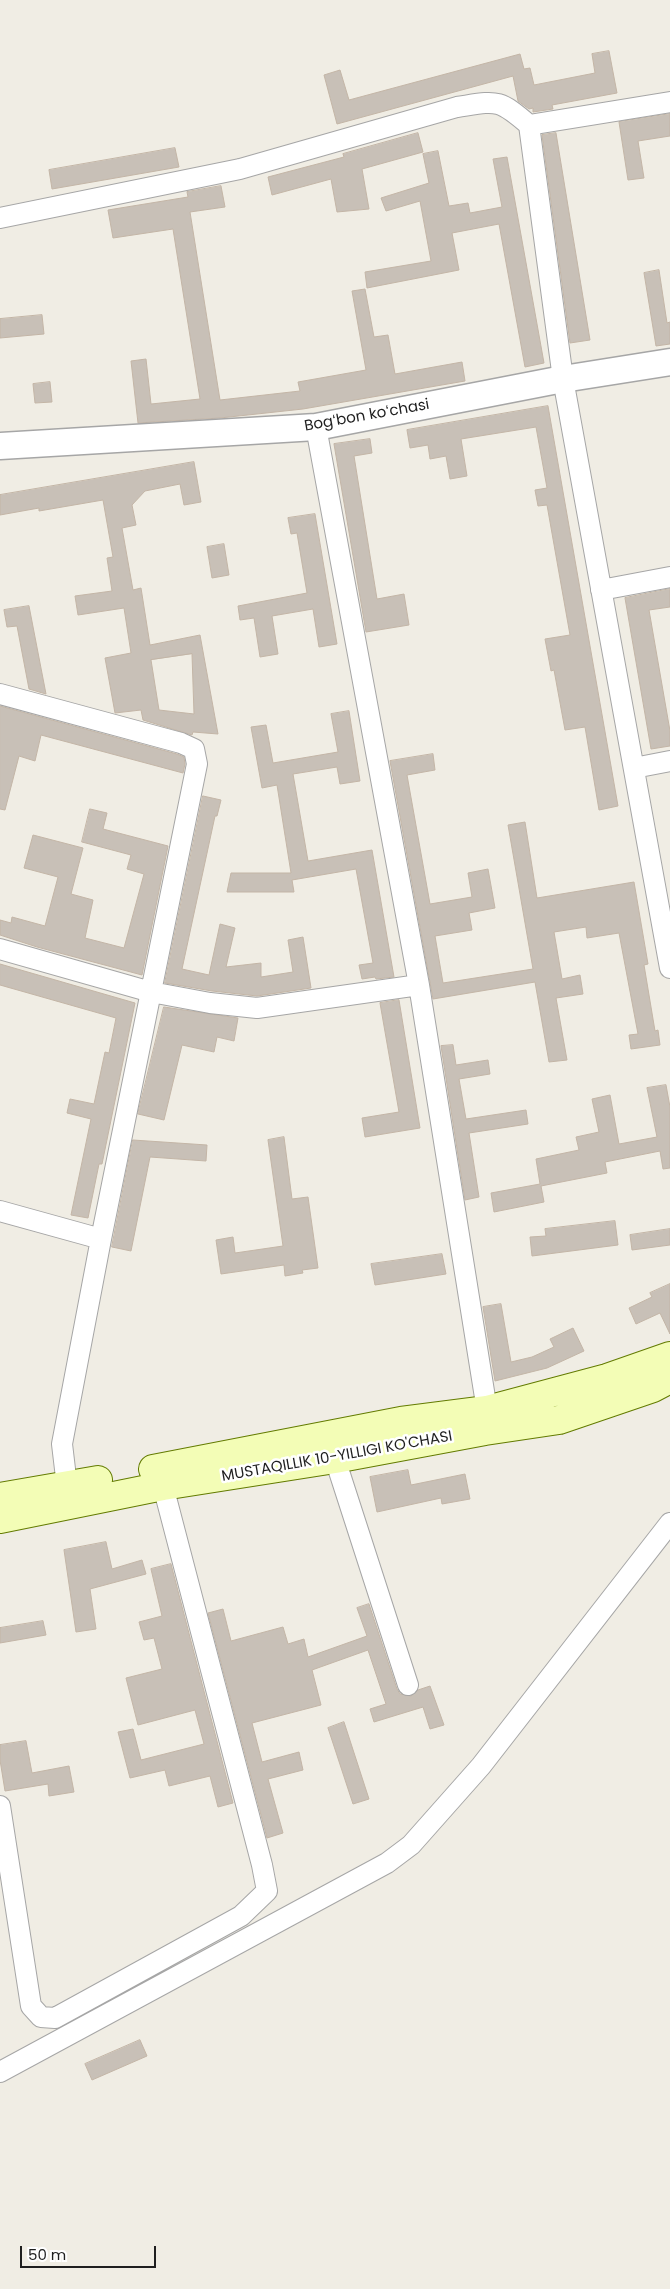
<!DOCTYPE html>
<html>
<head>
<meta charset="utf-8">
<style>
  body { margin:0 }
  #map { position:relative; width:670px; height:2289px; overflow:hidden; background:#f0ede4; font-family:Poppins,sans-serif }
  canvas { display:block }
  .scale { position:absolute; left:20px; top:2246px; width:136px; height:22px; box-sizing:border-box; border:2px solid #1f1f1f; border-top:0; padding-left:6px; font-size:15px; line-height:18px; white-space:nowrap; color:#1f1f1f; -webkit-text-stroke:4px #fff; paint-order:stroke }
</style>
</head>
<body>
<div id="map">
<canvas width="670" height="2289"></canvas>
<div class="scale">50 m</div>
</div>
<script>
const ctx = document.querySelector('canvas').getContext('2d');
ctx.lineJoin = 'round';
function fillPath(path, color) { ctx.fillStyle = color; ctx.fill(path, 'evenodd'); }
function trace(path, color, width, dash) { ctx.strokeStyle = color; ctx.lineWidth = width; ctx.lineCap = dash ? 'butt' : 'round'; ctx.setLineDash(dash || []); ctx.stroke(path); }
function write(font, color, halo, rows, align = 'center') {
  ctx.font = font + ' Poppins,sans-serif'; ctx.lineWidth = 5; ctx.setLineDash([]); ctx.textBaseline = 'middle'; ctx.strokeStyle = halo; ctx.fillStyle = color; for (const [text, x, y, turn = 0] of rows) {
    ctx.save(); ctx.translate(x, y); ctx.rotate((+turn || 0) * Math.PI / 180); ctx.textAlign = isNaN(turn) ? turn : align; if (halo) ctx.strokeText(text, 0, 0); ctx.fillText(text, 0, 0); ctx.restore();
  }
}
const building = new Path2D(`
  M609 51 617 93 552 105 553 109 533 112V108L529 109 518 101 513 76 337 124 324 75 340 70 349 100 520 54 524 69 530 68 534 85 595 73 592 54Z
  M670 114V136L638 141 644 178 628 180 619 122Z
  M418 133 423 152 362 169 369 209 337 212 331 179 272 195 268 177 344 157 343 154Z
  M556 133 590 340 570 343 542 135Z
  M175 148 179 167 52 189 49 170Z
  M438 151 449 206 468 203 470 213 502 207 493 159 507 157 544 363 525 367 499 224 452 233 459 270 367 288 365 272 431 261 420 201 386 211 381 198 429 183 423 154Z
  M221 186 225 207 190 212 220 400 300 391 298 382 366 370 352 291 365 289 374 337 388 335 395 374 462 362 465 381 303 409 220 418 138 423 131 361 146 359 151 404 200 399 173 229 113 238 108 210 188 197 187 192Z
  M659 270 667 323 670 322V344L656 346 644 273Z
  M42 315 44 334 0 338V319Z
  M50 382 52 402 35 403 33 384Z
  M548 406 618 806 599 810 585 727 565 730 554 670 551 671 545 639 570 635 547 505 538 506 535 490 547 488 536 427 461 439 467 476 450 479 446 456 430 459 428 445 410 448 407 430Z
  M370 439 372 453 354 456 377 599 404 594 409 625 366 632 334 444Z
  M194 462 201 502 184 505 180 484 145 491 132 505 136 525 122 528 133 590 141 588 150 645 200 635 218 734 193 732 192 735 143 720 141 710 115 713 105 658 131 653 124 608 78 615 75 596 112 591 107 558 113 557 103 500 39 511V508L0 515V495ZM192 654 194 714 159 710 151 660Z
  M315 514 337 644 319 647 313 609 272 616 278 654 260 657 254 618 240 620 238 606 307 593 297 533 291 534 288 518Z
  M224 544 229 575 212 578 207 547Z
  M670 589V607L649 610 670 731V746L651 749 625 598Z
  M29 606 46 694 29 689 17 626 7 627 4 610Z
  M0 706 177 754 184 757 185 764 183 773 41 735 35 761 19 756 5 810 0 809Z
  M349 711 360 781 340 784 337 767 293 774 308 861 372 850 394 977 376 979 375 977 362 979 359 965 373 963 356 869 292 880 294 892H227L231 873H291L277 785 262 788 251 727 266 725 273 763 338 752 331 714Z
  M433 754 435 770 407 775 430 904 472 897 468 873 488 869 495 908 469 913 472 930 435 936 443 983 533 969 508 825 525 822 537 898 634 882 648 964 644 965 655 1031 658 1030 660 1045 631 1049 629 1035 638 1034 619 933 587 938 586 927 554 932 562 979 580 975 583 994 556 998 567 1060 549 1062 535 982 433 999 390 761Z
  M203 796 221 800 217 816H215L182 969 209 975 220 924 235 928 226 967 261 963V977L293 972 288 940 303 937 311 988 257 996 212 991 165 983Z
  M90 809 107 813 103 829 168 846 142 975 37 947 0 935V920L11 923 12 917 45 926 58 877 24 868 33 835 83 848 71 894 93 900 85 938 124 948 144 874 127 869 131 855 82 842Z
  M0 964 135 1003 102 1164H99L88 1218 71 1215 91 1119 67 1113 70 1099 94 1104 105 1052 109 1053 116 1018 0 985Z
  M399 1000 420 1128 365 1137 362 1118 399 1112 380 1003Z
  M164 1007 238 1018 234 1041 217 1037 214 1052 182 1045 164 1120 138 1114Z
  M453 1045 456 1065 488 1060 490 1074 459 1079 466 1119 526 1110 528 1124 469 1133 479 1197 465 1200 441 1046Z
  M666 1085 670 1107V1168L663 1169 660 1151 605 1162 607 1173 541 1186 544 1202 494 1212 491 1193 540 1184 536 1159 579 1150 576 1137 599 1132 592 1099 610 1095 619 1144 657 1137 647 1088Z
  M284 1137 292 1199 308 1197 318 1268 302 1270 303 1273 285 1276 284 1265 221 1274 216 1240 233 1237 235 1253 283 1246 268 1140Z
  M133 1140 207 1145 206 1161 150 1157 131 1251 112 1247Z
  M615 1221 618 1245 532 1256 530 1237 546 1236 545 1229Z
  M670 1229V1245L632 1250 630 1235Z
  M442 1254 446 1274 375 1285 371 1264Z
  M670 1284V1334L660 1313 636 1324 629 1308 652 1297 650 1293Z
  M501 1304 511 1362 532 1357 554 1347 550 1339 573 1328 584 1351 547 1368 495 1381 483 1307Z
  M408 1470 411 1485 465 1474 470 1499 442 1504 441 1498 377 1512 370 1477Z
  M106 1542 112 1569 142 1560 146 1574 90 1589 96 1629 76 1632 64 1550Z
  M171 1564 233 1803 218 1807 210 1776 169 1786 165 1770 130 1778 118 1732 133 1729 141 1760 204 1744 195 1710 138 1725 126 1678 162 1669 154 1638 144 1640 139 1622 162 1616 151 1569Z
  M369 1604 397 1689 400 1694 411 1696 418 1690 430 1686 444 1725 430 1729 423 1707 374 1722 370 1709 386 1704 368 1650 312 1670 321 1705 252 1723 262 1762 299 1752 303 1770 268 1779 283 1833 267 1838 208 1613 223 1609 231 1641 283 1627 288 1644 304 1639 308 1657 367 1636 357 1608Z
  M43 1621 46 1635 0 1643V1628Z
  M344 1722 369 1799 353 1804 328 1728Z
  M26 1741 32 1773 69 1766 74 1792 49 1796 48 1784 5 1791 0 1760V1745Z
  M140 2040 147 2056 92 2080 85 2064Z`);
fillPath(building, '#c8c0b7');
trace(building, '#c3b5a6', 1);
const minor = new Path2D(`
  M670 102 529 125 563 379 670 968
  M0 218 240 169 457 107C497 101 498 98 529 125
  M316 427 419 985 487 1410
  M601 590 670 577
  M0 694 181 743 194 749 197 764 101 1239 62 1444 67 1486
  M634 768 670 761
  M0 949 151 992 210 1003 257 1008 419 985
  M0 1211 101 1239
  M335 1459 408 1685
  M0 1806 31 2006 41 2017 55 2018 241 1916 267 1891 262 1865 163 1486
  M0 2072 387 1863 411 1845 481 1766 670 1523`);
const tertiary = new Path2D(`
  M0 446 316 427 563 379 670 362`);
const secondary = new Path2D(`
  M153 1469 401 1421 487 1410 607 1378 670 1356
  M0 1497 98 1480
  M0 1519 163 1486 335 1459 485 1431 559 1420 653 1388 670 1379`);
trace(minor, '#a6a6a6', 22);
trace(tertiary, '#a6a6a6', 29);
trace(secondary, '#637b00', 30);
trace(minor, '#fff', 20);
trace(tertiary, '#fff', 26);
trace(secondary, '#f3fdb6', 28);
write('15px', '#1f1f1f', '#fff', [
  ["Bogʻbon koʻchasi",367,416,-10],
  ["MUSTAQILLIK 10-YILLIGI KO'CHASI",337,1457,-10]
]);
</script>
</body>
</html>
